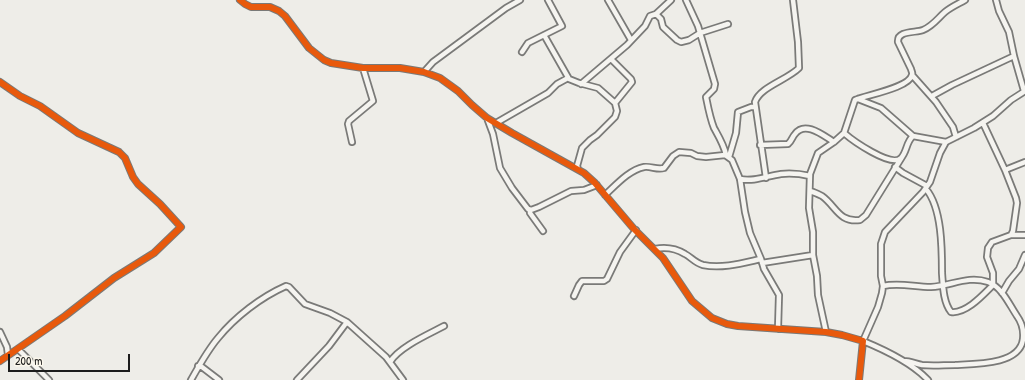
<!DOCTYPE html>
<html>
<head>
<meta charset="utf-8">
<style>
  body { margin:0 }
  #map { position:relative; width:1025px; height:380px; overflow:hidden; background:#eeede8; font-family:"Patrick Hand",sans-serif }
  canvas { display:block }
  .scale { position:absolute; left:8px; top:354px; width:122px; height:18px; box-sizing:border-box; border:2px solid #1c1c1c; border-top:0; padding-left:5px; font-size:12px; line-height:14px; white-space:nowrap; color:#1c1c1c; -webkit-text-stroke:3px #fbf7ec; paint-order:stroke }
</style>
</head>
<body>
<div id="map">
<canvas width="1025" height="380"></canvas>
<div class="scale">200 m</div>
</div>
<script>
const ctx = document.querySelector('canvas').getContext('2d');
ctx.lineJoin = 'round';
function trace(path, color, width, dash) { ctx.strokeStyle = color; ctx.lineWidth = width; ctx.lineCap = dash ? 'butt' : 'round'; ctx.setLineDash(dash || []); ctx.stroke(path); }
const street = new Path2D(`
  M240 0 245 4 251 7H270L279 11 285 16 309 48 324 60 331 63 363 68H400L424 72 440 78 458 91 472 105 487 118 512 133 584 173 595 183 634 229 663 258 692 301 712 318 727 324 738 326 826 332 842 335 863 341 859 380
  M608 0 631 40
  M686 0 698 26 715 84 714 89 706 97C708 107 710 118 714 128 719 137 724 145 726 155
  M996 0 999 11 1009 32 1014 56 1024 91
  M656 14 661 19 663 27 677 40 681 42 689 40 700 33 728 24
  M544 35 569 79 579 83 598 88 615 103
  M522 52 528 43 562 26 548 0
  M424 72 433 62 506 8 520 0
  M912 75 936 102 953 127 956 137
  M0 82 20 96 40 106 78 133 119 152 125 158 133 177 138 184 160 204 181 227 154 253 114 278 65 316 0 361
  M581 84 627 45 645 26 650 16 656 14 671 0
  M932 96 952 85 1014 56
  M858 99 881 108 913 136
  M487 118 493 134 500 168 512 188 528 209 531 210 539 207 571 191 584 190 597 185
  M496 123 548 93 557 84 568 78
  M844 133C852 140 891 168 901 158 907 152 906 142 913 136L946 142
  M352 142 348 124 349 121 373 101 363 68
  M760 145 788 144C792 141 792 137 795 134 805 120 824 136 834 142
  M729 157 736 133 738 112 751 107H755
  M895 167 903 173 927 186
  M578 169 577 166 582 148 590 140 597 135 615 117 617 111 615 103 632 82 631 79 611 59
  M1005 170 1025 162
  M766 178 755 102C760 87 787 80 799 68L798 42 793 0
  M740 179C754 182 767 176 781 174 790 173 801 174 810 176
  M926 189C942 208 942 249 942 273 943 285 943 302 951 312 966 314 983 295 993 285V273L987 257 988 248 992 242 1011 235 1013 231 1017 203 1016 198 1005 170 983 123
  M810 191C814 192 818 194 822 196 836 206 839 223 860 220L866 215 902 157
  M605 195C616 185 629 170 644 167 651 166 657 170 664 168L673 156 679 152 691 153 697 156 706 157 725 155 732 160 740 179 745 212 750 233 761 259 764 269 779 295 778 329
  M530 210V213L543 231
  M1011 235H1025
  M655 249C665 247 675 248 685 254 691 257 695 263 703 265 722 269 743 263 761 259
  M762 263 813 255
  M883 286C899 282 914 287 931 287 951 286 968 275 988 282 1002 287 1009 304 1017 316 1022 323 1024 330 1023 339 1020 365 976 364 955 365 944 365 933 366 922 365 916 364 910 361 904 361
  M1002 293 1009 281 1019 269 1025 255
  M574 296 579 285 582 281H604L607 279 620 252 636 230
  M0 332 7 347 8 355
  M826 332 818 295 817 276 813 255V232L809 208 810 174 818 153 834 142 844 133 855 100C866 95 909 88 912 75 913 73 911 70 911 69L898 42C897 30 916 33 923 30 933 26 938 18 945 12 951 7 958 4 965 0
  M18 349 49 380
  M390 362C399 347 429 334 444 326
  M198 366 202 367 219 380
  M191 380C199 366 207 351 218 338 235 317 261 297 286 286L289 287 305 304 330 313 347 322 386 357 403 380
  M297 380 329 346 347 322
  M928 380C911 362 885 350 863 341L878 307 882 293 883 286 881 276V244L885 232 923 192 930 182 940 153 946 142 974 128 993 116 1011 100 1025 91`);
trace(street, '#7a7a78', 8);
trace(street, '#f5f4f0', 4.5);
trace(new Path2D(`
  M240 0 245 4 251 7H270L279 11 285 16 309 48 324 60 331 63 363 68H400L424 72 440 78 458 91 472 105 487 118 512 133 584 173 595 183 634 229 663 258 692 301 712 318 727 324 738 326 826 332 842 335 863 341 859 380
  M0 82 20 96 40 106 78 133 119 152 125 158 133 177 138 184 160 204 181 227 154 253 114 278 65 316 0 361`), '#e8590c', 6);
</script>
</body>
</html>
